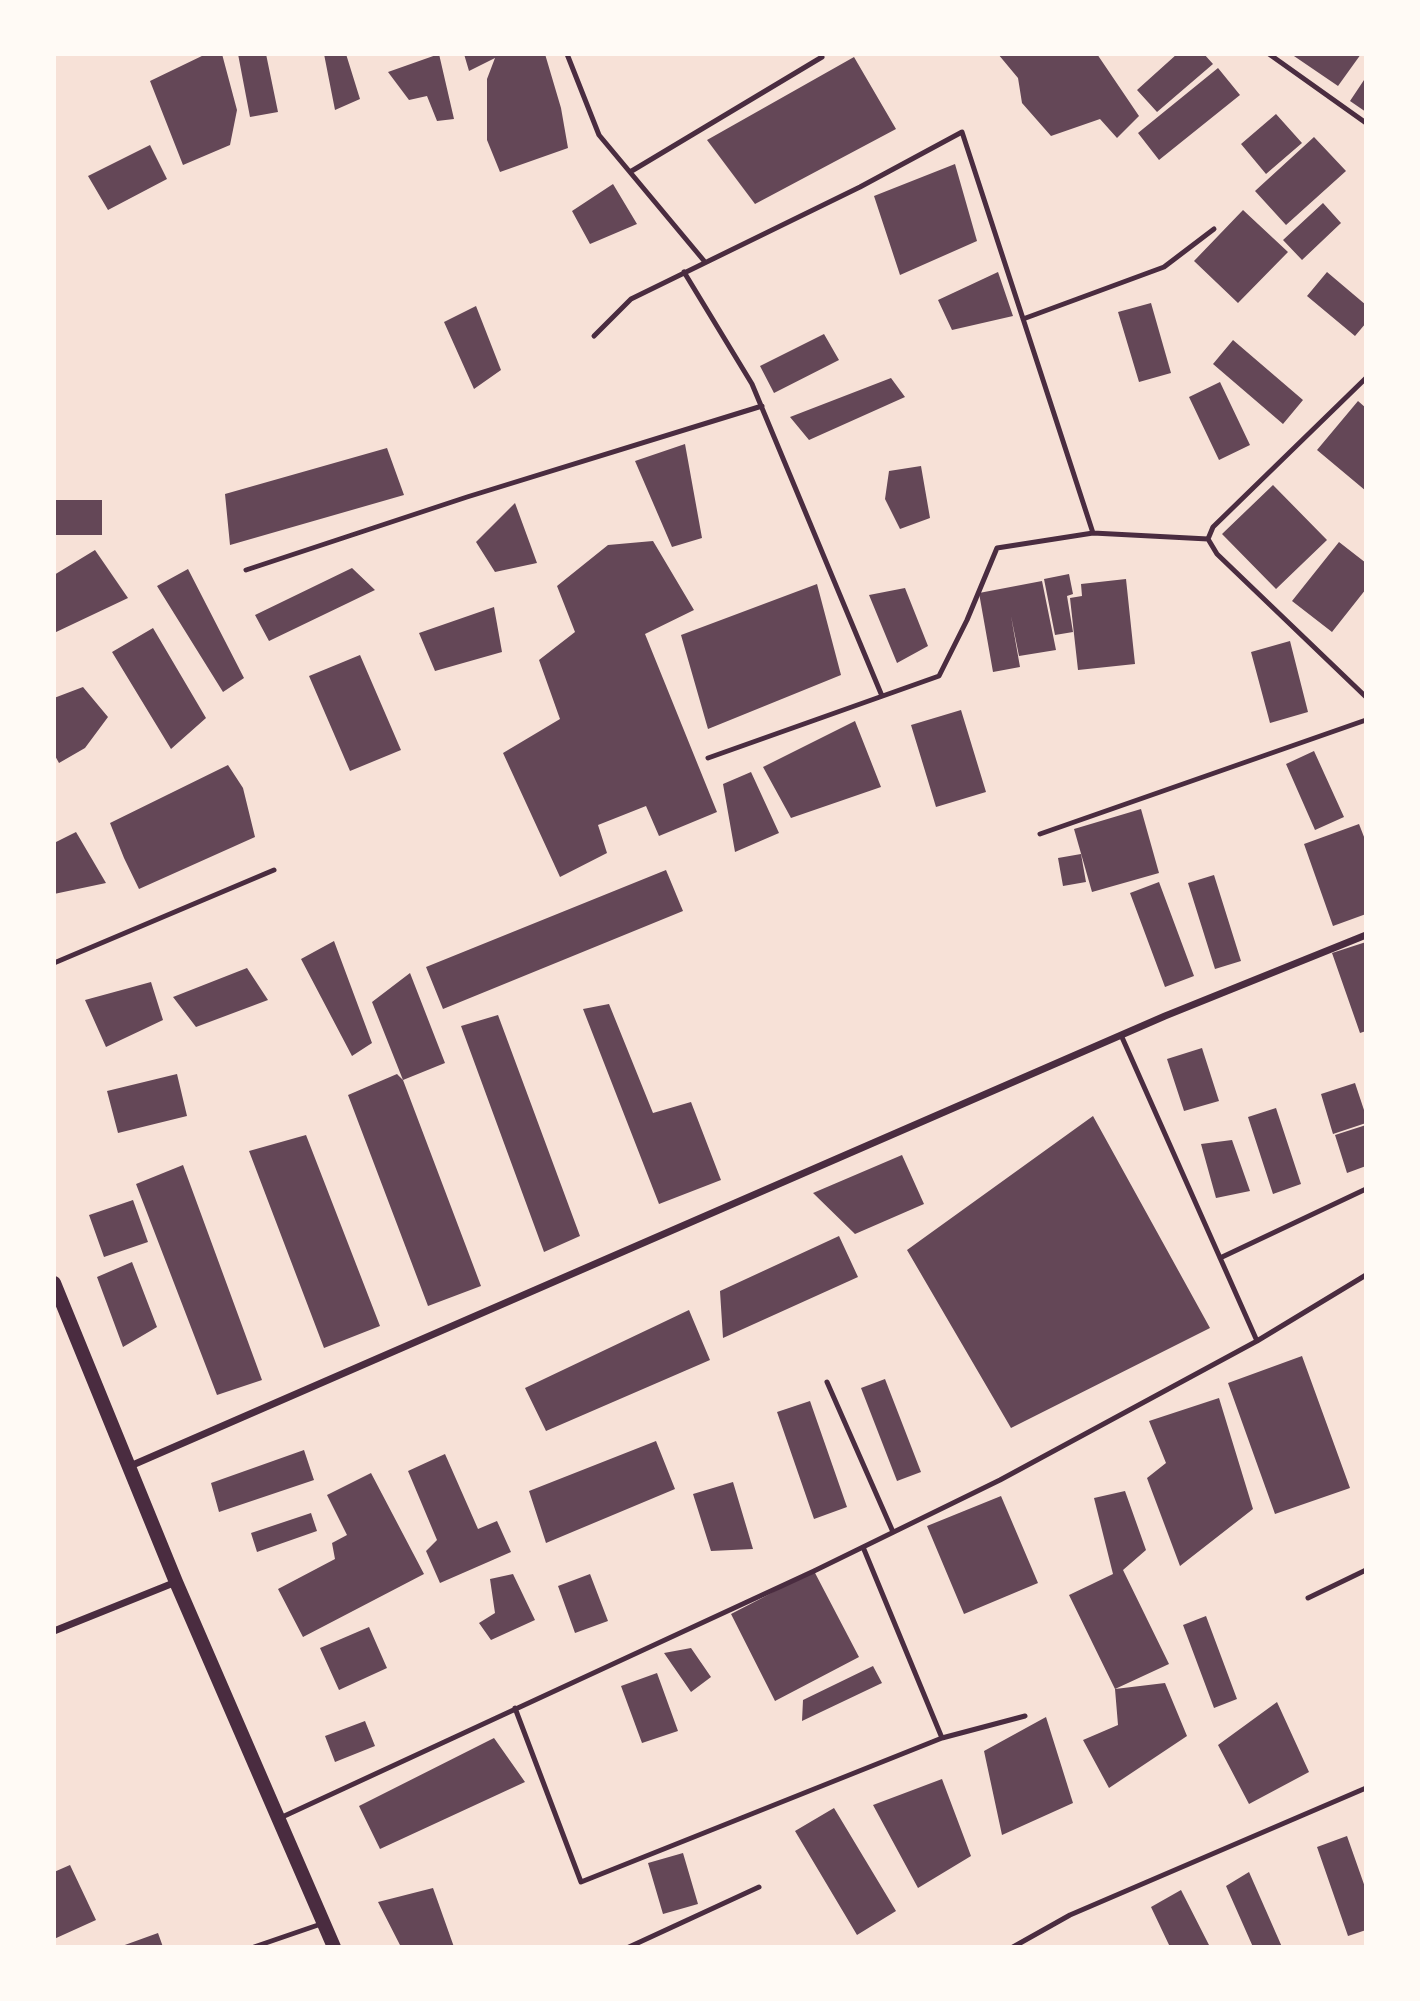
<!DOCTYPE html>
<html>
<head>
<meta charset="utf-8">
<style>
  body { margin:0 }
  #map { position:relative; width:1420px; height:2001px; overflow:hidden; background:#f7e1d7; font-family:Georgia,serif }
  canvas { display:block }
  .frame { position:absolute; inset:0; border:56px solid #fffaf5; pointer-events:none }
</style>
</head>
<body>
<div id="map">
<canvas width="1420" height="2001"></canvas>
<div class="frame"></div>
</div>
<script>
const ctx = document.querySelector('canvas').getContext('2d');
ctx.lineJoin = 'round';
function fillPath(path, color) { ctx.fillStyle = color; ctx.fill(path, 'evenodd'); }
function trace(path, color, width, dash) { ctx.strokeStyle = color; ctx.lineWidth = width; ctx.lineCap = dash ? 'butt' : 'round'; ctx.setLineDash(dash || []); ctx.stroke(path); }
fillPath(new Path2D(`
  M206 54H222L237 110 230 145 183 165 150 81Z
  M238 54H266L278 112 250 117Z
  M324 54H346L360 99 335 110Z
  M439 54 454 119 437 121 427 96 409 100 388 72Z
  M464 54H503L499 56 545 54 561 108 568 148 500 172 487 140V79L495 58 469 71Z
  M998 54H1097L1139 116 1117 138 1100 119 1051 136 1022 103 1018 78Z
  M1177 54H1204L1213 64 1157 112 1137 90Z
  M1291 54H1361L1338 86Z
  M854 57 896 129 755 204 707 140Z
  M1218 68 1240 95 1159 160 1138 133Z
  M1366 77V112L1350 101Z
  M1276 114 1302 143 1266 174 1241 144Z
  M1314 137 1346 171 1286 225 1255 191Z
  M150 145 167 179 108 210 88 176Z
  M955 164 977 241 900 275 874 196Z
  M613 184 637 224 590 244 572 211Z
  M1323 203 1341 223 1302 260 1283 240Z
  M1243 210 1288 252 1238 303 1194 261Z
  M998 272 1013 316 952 330 938 300Z
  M1327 272 1366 305V323L1355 336 1307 296Z
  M1151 303 1171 373 1139 382 1118 312Z
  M476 306 501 370 474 389 444 322Z
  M824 334 839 360 774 393 760 366Z
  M1233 340 1303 400 1283 424 1213 364Z
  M891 378 905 397 809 440 790 417Z
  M1220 382 1250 445 1219 460 1189 397Z
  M1358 401 1366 408V491L1317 450Z
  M685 444 702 538 672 547 635 461Z
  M387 448 404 495 230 545 225 494Z
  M921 466 930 518 900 529 885 499 889 471Z
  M1273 485 1327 540 1276 589 1222 534Z
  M54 500H102V535H54Z
  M515 503 537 563 495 572 476 542Z
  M653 541 694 610 645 634 717 812 659 836 646 806 598 825 607 853 560 877 503 753 560 719 539 660 575 632 557 586 608 545Z
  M1339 542 1366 563V589L1332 632 1292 601Z
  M95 550 128 598 54 633V575Z
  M352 568 375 590 269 641 255 615Z
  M188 569 244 678 223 692 157 586Z
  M1069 574 1073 594 1067 596 1073 632 1055 635 1044 579Z
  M1126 579 1135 664 1078 670 1070 598 1082 596 1081 584Z
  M1042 581 1056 650 1019 656 1011 616 1020 667 993 672 979 593Z
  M817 584 841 675 708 729 681 635Z
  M905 588 928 646 897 663 869 595Z
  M494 607 502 652 435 671 419 633Z
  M153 628 206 718 171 749 112 652Z
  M1290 641 1308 712 1270 723 1251 652Z
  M360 655 401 750 350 771 309 676Z
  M83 687 108 717 85 748 59 763 54 754V698Z
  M961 710 986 792 936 807 911 725Z
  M855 721 881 787 791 818 763 767Z
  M1314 751 1344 817 1315 830 1286 764Z
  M228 765 243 788 255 837 139 889 124 858 110 823Z
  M751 772 779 833 735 852 723 784Z
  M1141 809 1159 873 1092 892 1074 829Z
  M1359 824 1366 842V914L1333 926 1304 844Z
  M76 832 106 883 54 894V843Z
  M1081 854 1086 882 1063 886 1058 858Z
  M666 870 683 911 443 1009 426 967Z
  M1214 875 1241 961 1215 969 1188 883Z
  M1159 882 1194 976 1165 987 1130 893Z
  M334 941 372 1043 352 1056 301 959Z
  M1366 942V1031L1360 1033 1332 953Z
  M247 968 268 1000 196 1027 173 997Z
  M410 973 445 1063 403 1080 372 1002Z
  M151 982 163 1020 106 1047 85 1000Z
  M609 1004 653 1113 691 1102 721 1180 659 1204 583 1009Z
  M498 1015 580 1236 544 1252 461 1026Z
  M1202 1048 1219 1101 1184 1111 1167 1059Z
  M177 1074 187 1116 118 1133 107 1091Z
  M397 1074 403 1080 481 1286 428 1306 348 1095Z
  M1355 1083 1366 1116V1123L1333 1134 1321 1094Z
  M1276 1108 1301 1184 1273 1194 1248 1117Z
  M1093 1116 1210 1328 1011 1428 907 1250Z
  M1366 1125V1166L1347 1173 1335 1135Z
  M306 1135 380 1326 324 1348 249 1151Z
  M1232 1140 1250 1191 1216 1198 1201 1144Z
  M902 1155 924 1204 855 1234 813 1193Z
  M183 1165 262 1380 217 1395 136 1184Z
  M133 1200 148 1242 104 1257 89 1215Z
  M839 1236 858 1277 723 1338 720 1291Z
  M132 1262 157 1327 123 1347 97 1277Z
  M689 1310 710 1360 546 1431 525 1388Z
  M1302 1356 1350 1488 1275 1514 1228 1383Z
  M885 1379 921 1472 897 1481 861 1388Z
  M1219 1398 1253 1509 1180 1566 1147 1478 1166 1463 1149 1421Z
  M810 1401 847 1507 814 1519 777 1412Z
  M656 1441 675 1489 546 1543 529 1491Z
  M304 1450 314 1480 219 1512 211 1483Z
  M445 1454 478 1529 497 1521 511 1552 440 1583 426 1551 437 1540 408 1471Z
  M371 1473 424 1574 303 1637 278 1589 335 1559 332 1543 347 1535 327 1495Z
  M733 1482 753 1549 711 1551 693 1494Z
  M1125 1491 1146 1550 1123 1570 1169 1664 1115 1689 1165 1683 1187 1736 1109 1788 1083 1740 1118 1725 1115 1689 1069 1595 1113 1574 1094 1498Z
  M1001 1496 1038 1583 964 1614 927 1526Z
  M311 1513 317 1531 257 1552 251 1533Z
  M814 1571 859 1657 775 1701 731 1614Z
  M513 1574 535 1620 491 1640 479 1623 495 1613 490 1579Z
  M590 1574 608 1621 575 1633 558 1586Z
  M1206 1616 1237 1699 1214 1708 1183 1625Z
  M369 1627 387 1668 339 1690 320 1648Z
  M691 1648 711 1677 691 1692 664 1653Z
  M873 1666 882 1683 802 1721 803 1700Z
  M657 1673 678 1731 642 1743 621 1686Z
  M1277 1702 1309 1772 1249 1804 1218 1745Z
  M1046 1717 1073 1803 1002 1835 984 1751Z
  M365 1721 375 1746 335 1762 325 1736Z
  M494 1738 525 1782 380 1849 359 1806Z
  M942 1779 971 1856 918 1888 873 1805Z
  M834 1808 896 1911 857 1935 795 1831Z
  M1347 1836 1366 1890V1930L1348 1936 1317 1847Z
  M683 1853 698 1904 663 1914 648 1863Z
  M70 1865 96 1920 54 1939V1872Z
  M1249 1872 1282 1947H1253L1226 1886Z
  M433 1888 454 1947H401L378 1902Z
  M1181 1890 1210 1947H1170L1151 1907Z
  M158 1933 163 1947H122V1946Z`), '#644757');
trace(new Path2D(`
  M567 54 599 135 705 262
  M1269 54 1366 123
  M630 172 822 57
  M684 272 752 384 882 696
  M1023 319 1164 267 1214 229
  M594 336 631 299 860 187 962 132 1093 533
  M1208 539 1213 527 1366 378
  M1208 539 1217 554 1366 697
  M246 570 467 497 762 406
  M708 758 939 676 967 620 997 548 1093 533 1208 539
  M1040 834 1366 720
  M54 963 274 870
  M1121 1035 1257 1341
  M1220 1258 1366 1189
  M827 1382 893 1532
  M863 1547 942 1738
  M1308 1598 1366 1570
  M515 1708 581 1882 942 1738 1025 1716
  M280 1818 814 1571 1000 1480 1257 1341 1366 1275
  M254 1947 321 1924
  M629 1947 759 1887
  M1013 1947 1070 1915 1366 1788`), '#4a2c40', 5);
trace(new Path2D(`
  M128 1467 1165 1016 1366 935
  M54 1631 176 1582`), '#4a2c40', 7);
trace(new Path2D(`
  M54 1283 176 1582 334 1947`), '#4a2c40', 14);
</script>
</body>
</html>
